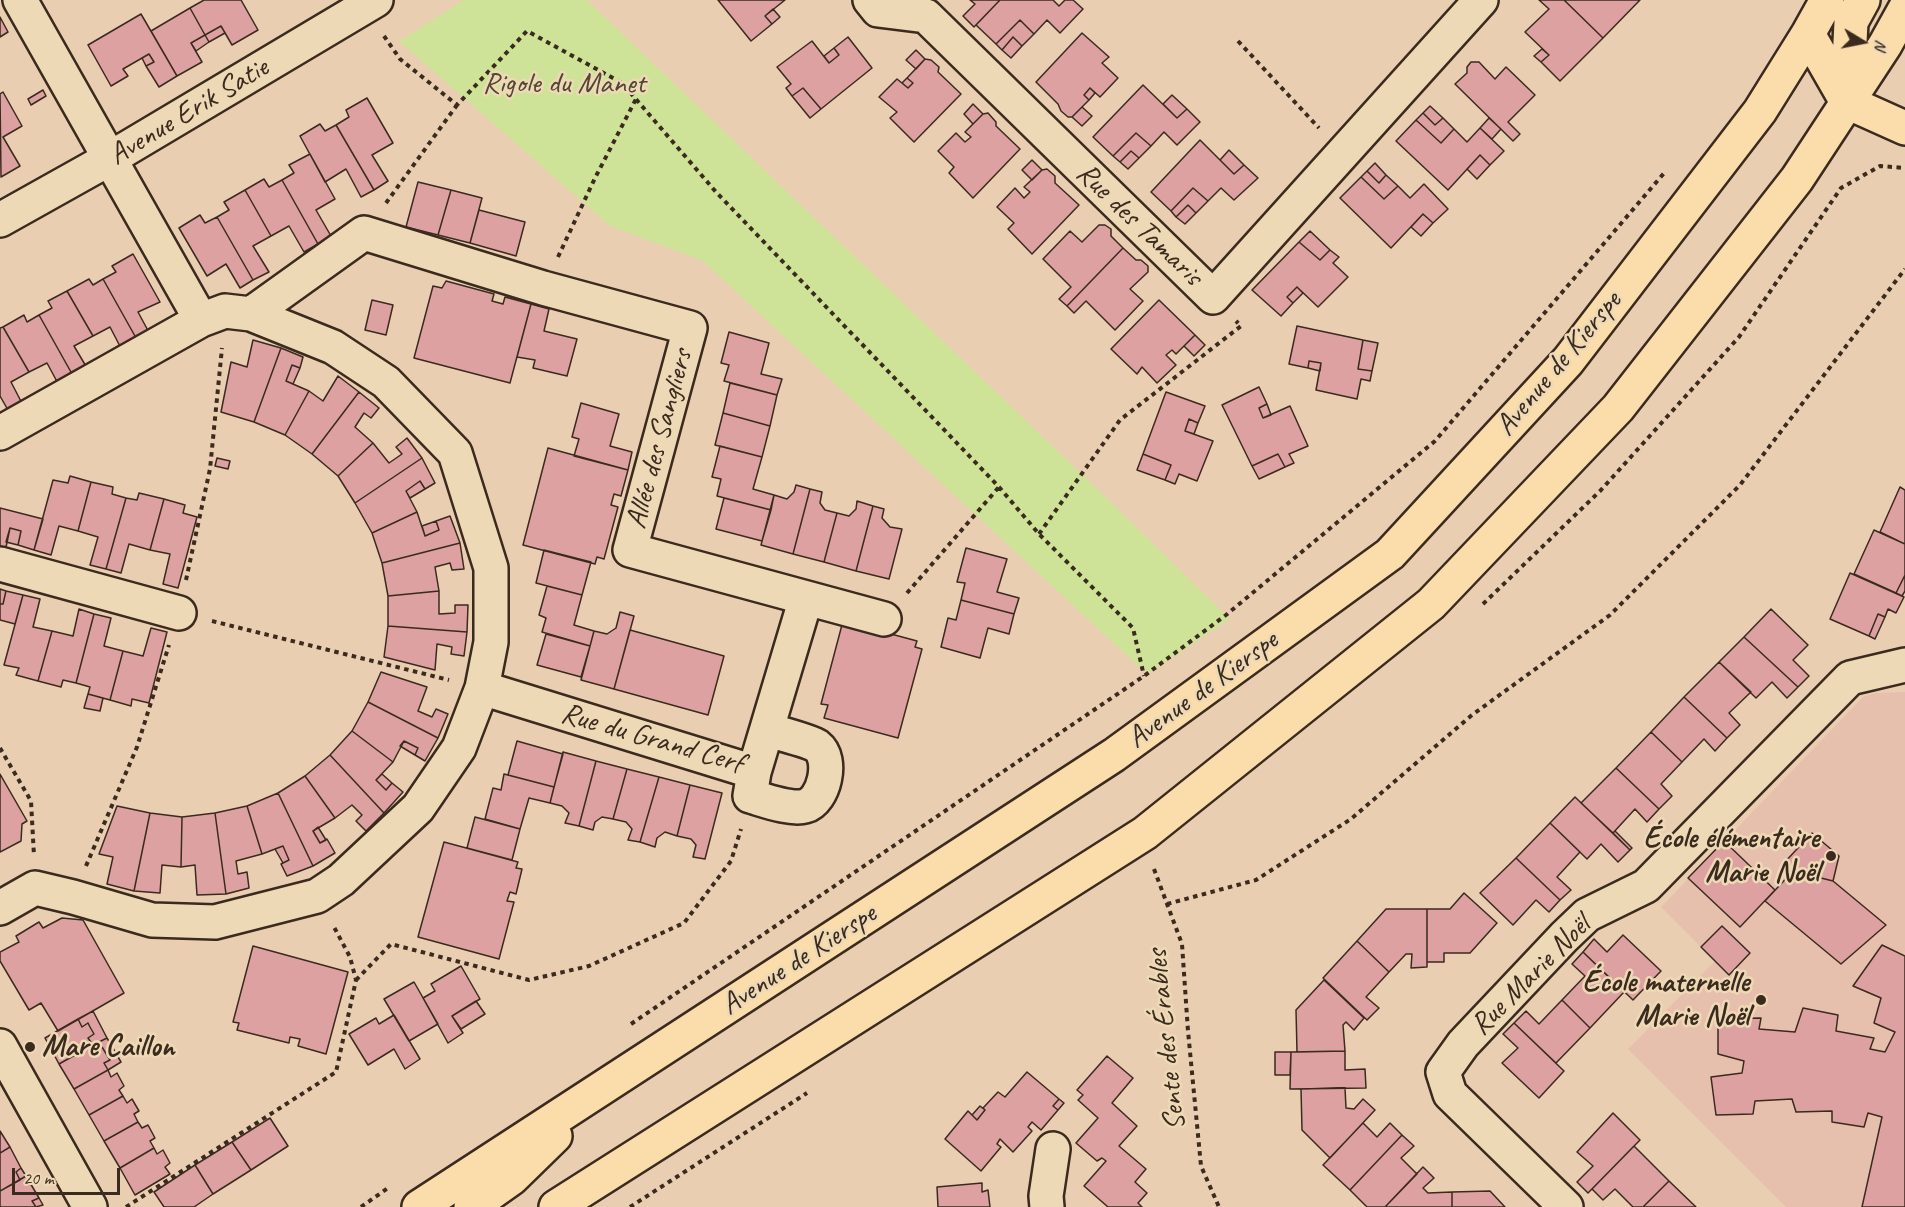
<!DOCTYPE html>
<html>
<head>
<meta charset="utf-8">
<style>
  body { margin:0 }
  #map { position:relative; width:1905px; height:1207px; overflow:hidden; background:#eaceb2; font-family:Caveat,sans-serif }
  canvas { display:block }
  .north { position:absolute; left:1833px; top:12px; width:60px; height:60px; -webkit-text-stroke:4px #eed9b7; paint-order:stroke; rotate:100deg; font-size:16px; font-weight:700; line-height:24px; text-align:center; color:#3b2a1e }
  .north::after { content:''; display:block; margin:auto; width:21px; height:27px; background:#3b2a1e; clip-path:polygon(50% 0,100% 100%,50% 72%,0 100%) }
  .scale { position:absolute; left:12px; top:1168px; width:108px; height:27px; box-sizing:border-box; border:3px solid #3b2a1e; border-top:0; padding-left:8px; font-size:18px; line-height:21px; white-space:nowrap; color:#3b2a1e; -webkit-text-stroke:4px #eed9b7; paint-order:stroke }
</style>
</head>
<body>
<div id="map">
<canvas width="1905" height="1207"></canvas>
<div class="north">N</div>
<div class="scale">20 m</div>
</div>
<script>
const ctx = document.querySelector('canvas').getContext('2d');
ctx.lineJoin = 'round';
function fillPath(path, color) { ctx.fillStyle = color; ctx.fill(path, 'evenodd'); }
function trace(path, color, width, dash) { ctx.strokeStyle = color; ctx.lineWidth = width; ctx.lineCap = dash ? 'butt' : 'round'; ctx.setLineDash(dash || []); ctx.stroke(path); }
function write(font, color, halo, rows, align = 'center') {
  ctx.font = font + ' Caveat,sans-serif'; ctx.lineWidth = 5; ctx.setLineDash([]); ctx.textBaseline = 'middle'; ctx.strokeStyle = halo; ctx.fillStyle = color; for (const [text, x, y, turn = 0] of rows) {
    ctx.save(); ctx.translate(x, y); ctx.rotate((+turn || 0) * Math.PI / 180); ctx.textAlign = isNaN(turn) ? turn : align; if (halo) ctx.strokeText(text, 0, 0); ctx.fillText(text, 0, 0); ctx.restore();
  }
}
fillPath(new Path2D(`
  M1905 692V1207H1786L1628 1049 1715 961 1661 907 1863 697 1876 693Z`), '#e6c0ad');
fillPath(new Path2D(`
  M464 0H587L1093 485 1230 619 1149 673 1136 664 703 261 610 226 399 41Z`), '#cfe398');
const building = new Path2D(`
  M204 0H241L258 30 232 45 221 26 205 35 190 8Z
  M718 0H785L765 16 772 24 751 41Z
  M970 0H1000L974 27 963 16 975 4Z
  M1000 0H1053L1059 6 1065 0H1073L1083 9 1060 33 1047 20 1034 34 1020 20 996 44 976 25Z
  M1539 0H1564L1603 38 1560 81 1541 62 1549 55 1525 32 1549 9Z
  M1564 0H1640L1603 38Z
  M190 8 205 35 191 43 202 62 177 76 151 31Z
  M773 9 780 17 772 24 765 16Z
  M141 14 177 76 159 87 146 66 154 62 149 54 123 69 128 76 111 86 88 45Z
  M0 17 8 32 0 37Z
  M1020 20 1034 34 1022 46 1013 37 1002 50 996 44Z
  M221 26 225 33 209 42 205 35Z
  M1082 33 1109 57 1102 63 1118 78 1100 97 1090 88 1084 95 1089 100 1072 117H1068L1061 111 1058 104 1036 82Z
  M205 35 209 42 196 51 191 43Z
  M848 37 872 68 821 109 803 88 792 96 786 88 791 84 777 67 812 41 829 63 839 55 834 48Z
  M1013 37 1022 46 1011 58 1002 50Z
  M834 48 839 55 829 63 824 56Z
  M1542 49 1549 55 1541 62 1534 56Z
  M916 50 925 59 916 69 906 60Z
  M149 54 154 62 146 66 142 58Z
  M925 59 931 60 939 67 938 72 961 94 914 142 890 118 897 112 879 97 897 79 908 88 913 83 907 78Z
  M1471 62H1479L1495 79 1506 67 1535 95 1508 122 1520 134 1513 141 1455 84 1467 73V67Z
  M907 78 913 83 908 88 902 83Z
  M1143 85 1177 118 1187 109 1200 122 1177 145 1164 132 1151 146 1136 133 1113 156 1093 137Z
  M803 88 821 109 810 118 792 96Z
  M1090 88 1095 93 1089 100 1084 95Z
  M43 90 46 96 31 105 28 99Z
  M3 92 22 126 3 137 20 166 1 177 0 94Z
  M1172 95 1187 109 1177 118 1163 104Z
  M367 98 393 143 372 155 388 181 374 190 336 125 349 117 346 110Z
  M973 104 983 114 973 124 964 114Z
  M1430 106 1443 118 1435 125 1423 113Z
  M1082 107 1092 116 1082 126 1072 117Z
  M988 113 996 122V126L1020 149 973 198 949 173 954 167 938 151 956 133 965 142 971 137 965 132 983 114Z
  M1423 113 1435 125 1443 118 1454 129 1441 143 1416 120Z
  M1489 118 1501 129 1492 139 1480 128Z
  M1416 120 1441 143 1454 129 1467 142 1480 128 1504 151 1490 165 1480 155 1448 190 1396 141Z
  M320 124 325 131 336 125 374 190 361 197 346 169 325 182 300 136Z
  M1136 133 1151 146 1139 158 1131 151 1120 162 1113 156Z
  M1200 140 1234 174 1244 165 1258 178 1234 200 1221 188 1208 201 1193 188 1171 211 1151 192Z
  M1229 150 1244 165 1234 174 1220 160Z
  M1131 151 1139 158 1128 169 1120 162Z
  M310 154 335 199 316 210 331 236 318 244 282 180 294 173 289 165Z
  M1480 155 1490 165 1477 179 1467 169Z
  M1032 160 1042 170 1032 180 1022 170Z
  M1375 163 1386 175 1379 183 1367 171Z
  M1047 169 1055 176V183L1079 205 1032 254 1008 229 1014 223 997 207 1015 188 1024 198 1030 192 1024 187 1042 170Z
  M1367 171 1379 183 1386 175 1398 186 1384 199 1361 177Z
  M1361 177 1384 199 1398 186 1410 198 1424 184 1448 209 1433 223 1423 214 1391 248 1340 198Z
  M264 179 269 187 282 180 318 244 304 252 289 226 271 236 245 190Z
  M418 182 451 190 438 235 406 227Z
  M1193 188 1208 201 1196 213 1188 205 1176 217 1171 211Z
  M245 190 271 236 253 246 269 272 253 280 217 217 229 210 224 202Z
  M451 190 482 198 470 243 438 235Z
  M1188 205 1196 213 1185 224 1176 217Z
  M479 210 525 222 516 256 470 243Z
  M1423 214 1433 223 1421 236 1411 227Z
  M200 215 205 223 217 217 253 280 240 288 226 264 207 276 179 228Z
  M1099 225H1105L1111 229V236L1123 248 1067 306 1059 299 1071 287 1043 259 1070 231 1082 242Z
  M1310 231 1330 250 1320 260 1299 242Z
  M1299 242 1320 260 1330 250 1339 257 1333 263 1348 277 1318 307 1297 287 1287 297 1293 303 1281 316 1252 290Z
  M1123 248 1136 260H1141L1148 266V272L1130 289 1143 301 1115 330 1086 301 1074 313 1067 306Z
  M133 254 160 302 138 312 152 338 140 345 103 279 116 272 112 266Z
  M89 279 93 285 103 279 140 345 124 354 110 327 93 336 67 291Z
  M446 281 494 294 492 301 503 304 505 297 531 304 510 383 414 358 433 286 442 288Z
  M1297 287 1303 293 1293 303 1287 297Z
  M67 291 93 336 74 346 90 373 76 381 39 315 52 308 48 301Z
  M372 300 393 305 386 335 365 330Z
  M1159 300 1195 335 1176 354 1172 350 1166 355 1176 365 1157 383 1142 367 1137 374 1111 349Z
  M531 304 549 309 544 331 577 339 567 376 533 368 535 360 517 357Z
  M24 315 27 322 39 315 76 381 61 389 47 363 29 372 3 327Z
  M1297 326 1363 340 1358 369 1372 371 1370 381 1361 379 1357 399 1316 390 1321 363 1309 361 1308 368 1289 364Z
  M3 327 29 372 11 382 25 409 12 417 0 396V328Z
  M729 332 769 343 761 374 782 379 777 395 724 381 729 365 721 363Z
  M1195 335 1205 345 1194 356 1184 346Z
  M253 340 281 348 254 422 221 412 231 362 247 367Z
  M1363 340 1378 343 1372 371 1358 369Z
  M281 348 303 357 300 368 292 365 286 381 309 391 285 435 254 422Z
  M1309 361 1321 363 1320 371 1308 368Z
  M292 365 300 368 293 384 286 381Z
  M338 376 359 392 312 454 285 435 309 391 323 401Z
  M730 383 777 395 770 426 723 413Z
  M1259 387 1267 404 1259 408 1263 418 1290 406 1308 446 1289 454 1294 463 1285 467 1278 454 1252 466 1222 405Z
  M359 392 379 408 371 418 364 413 355 427 373 443 338 476 312 454Z
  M1166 392 1205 406 1198 423 1189 419 1185 431 1213 441 1197 481 1179 474 1175 484 1165 480 1171 465 1143 454Z
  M581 403 619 414 610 446 632 452 628 470 574 456 579 439 572 437Z
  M1267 404 1271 415 1263 418 1259 408Z
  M723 413 770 426 762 457 715 445Z
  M1189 419 1198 423 1194 434 1185 431Z
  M407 438 422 458 355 503 338 476 373 443 389 463 402 454 396 447Z
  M720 446 762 457 753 489 774 495 771 510 717 496 721 479 712 477Z
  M548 448 628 470 621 496 614 494 611 505 618 507 604 559 597 557 595 564 523 545Z
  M1143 454 1171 465 1165 480 1137 470Z
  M1278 454 1285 467 1259 479 1252 466Z
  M217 458 230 461 228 469 215 466Z
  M422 458 435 483 425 489 420 481 406 491 417 512 372 533 355 503Z
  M70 476 91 482 78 531 59 526 51 555 34 550 53 480 68 483Z
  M420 481 425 489 410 498 406 491Z
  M91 482 113 487 112 494 126 498 106 569 90 565 98 537 78 531Z
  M796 485 810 489 793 554 761 545 774 495 787 499 794 492Z
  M1900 487 1905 490V544L1880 532Z
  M810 489 822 492 820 503 825 510 837 513 824 562 793 554Z
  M139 493 164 499 150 550 129 544 121 573 106 569 126 498 137 500Z
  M724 498 771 510 762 541 716 529Z
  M164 499 185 505 183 513 197 517 178 588 163 584 170 554 150 550Z
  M857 501 873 506 856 571 824 562 837 513 849 516 856 509Z
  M873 506 884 509 882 518 890 527 902 529 889 579 856 571Z
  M0 508 43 519 34 550 18 545 21 531 10 528 5 552 0 551Z
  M417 512 425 536 439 530 436 521 450 516 460 543 382 563 372 533Z
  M436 521 439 530 425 536 422 526Z
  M10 528 21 531 18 545 6 542Z
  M1874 530 1905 544V575L1896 593 1854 574Z
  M460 543 464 569 452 570 450 563 435 567 439 591 388 596 382 563Z
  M966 548 1007 559 997 592 1019 598 1014 614 961 600 965 583 957 582Z
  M544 550 591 562 582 595 536 583Z
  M1850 573 1904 597 1896 613 1888 609 1885 617 1878 614 1869 636 1830 619Z
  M1905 575V591L1902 596 1896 593Z
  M547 586 582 595 574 625 594 631 590 646 542 632 546 618 539 615Z
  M0 589 6 591 3 604H0Z
  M6 591 23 595 15 624 0 620V604H3Z
  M439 591V614L455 613V605H468L467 632 388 626V596Z
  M23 595 40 599 33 627 52 631 38 681 16 675 19 668 4 665Z
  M961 600 1014 614 1009 634 988 628 980 658 941 647 948 618 956 620Z
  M79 609 94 614 76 683 63 680 61 687 38 681 52 631 73 636Z
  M1771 609 1808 645 1793 660 1809 676 1798 687 1744 637Z
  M620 612 634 616 614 689 581 680 594 631 607 634 616 628Z
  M94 614 111 618 104 646 123 651 110 700 88 694 90 687 76 683Z
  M1878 614 1885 617 1875 639 1869 636Z
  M843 621 917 641 915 647 922 649 898 738 824 718 828 705 821 704Z
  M388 626 467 632 464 656 451 654 452 647 437 644 435 670 384 657Z
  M151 628 167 632 149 703 132 699 131 706 110 700 123 651 143 656Z
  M630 630 724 656 708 715 614 689Z
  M546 634 590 646 581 677 537 665Z
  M1744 637 1798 687 1787 698 1772 682 1756 698 1719 662Z
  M1719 662 1751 692 1729 713 1740 725 1727 738 1684 697Z
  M381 672 427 687 418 711 432 717 436 709 448 714 438 738 368 702Z
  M88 694 103 698 100 711 84 708Z
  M1684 697 1727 738 1715 751 1704 739 1682 762 1651 732Z
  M368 702 438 738 425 761 415 755 418 748 404 741 393 762 352 731Z
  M352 731 393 762 376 780 386 790 392 783 403 792 384 813 330 755Z
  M1651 732 1682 762 1661 784 1672 796 1659 809 1616 768Z
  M404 741 418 748 415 755 400 746Z
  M517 741 563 754 554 787 508 775Z
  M563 752 596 761 579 826 565 823 569 813 562 806 550 803Z
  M330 755 384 813 366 831 356 821 362 815 352 805 335 818 305 776Z
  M596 761 627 769 613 819 602 817 595 822 593 830 579 826Z
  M1616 768 1659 809 1647 822 1635 809 1613 833 1581 803Z
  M627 769 659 777 640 842 628 840 632 829 626 822 613 819Z
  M0 774 27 821 22 824 21 841 0 852Z
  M382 774 392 783 386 790 376 780Z
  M504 774 554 787 550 803 529 798 520 829 485 819 493 788 501 790Z
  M305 776 335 818 313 831 320 843 327 839 335 853 313 866 278 793Z
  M659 777 690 785 677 836 665 832 657 838 655 847 640 842Z
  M690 785 722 793 705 859 693 857 696 845 691 839 677 836Z
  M278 793 313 866 287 876 281 864 289 860 283 846 262 854 247 806Z
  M1575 797 1630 850 1618 862 1601 844 1587 859 1550 823Z
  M117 806 150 813 134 891 107 884 113 857 99 854Z
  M247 806 262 854 236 861 238 874 247 872 249 888 226 894 215 813Z
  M150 813 182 817 181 867 162 865 160 893 134 891Z
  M215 813 226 894 197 895 195 865 181 867 182 817Z
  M475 817 520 829 512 860 467 848Z
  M1550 823 1580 852 1557 877 1571 890 1560 900 1516 858Z
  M318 827 326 840 320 843 313 831Z
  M1615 831 1632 848 1630 850 1613 833Z
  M1812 833 1839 856 1833 881 1793 871 1783 864Z
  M1724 841 1775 890 1740 927 1688 878Z
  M444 842 518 862 516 868 522 869 516 894 510 892 507 901 514 902 499 959 418 937Z
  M283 846 289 860 283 863 275 849Z
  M1516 858 1560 900 1549 912 1536 900 1513 925 1480 893Z
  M1793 871 1833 881 1886 925 1841 964 1765 901Z
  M1464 893 1497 923 1470 953H1444V962H1427V909H1450Z
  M1386 909H1427V967L1411 968 1412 954H1406L1389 972 1357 941Z
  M62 918 83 920 124 993 58 1031 41 1003 29 1010 0 961V952L19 942 16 936 39 922 43 928Z
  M1722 926 1750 953 1729 975 1701 947Z
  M1623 935 1661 971 1633 1000 1583 952 1594 939 1607 952Z
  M1357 941 1389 972 1366 997 1379 1008 1367 1020 1323 978Z
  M1882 945 1905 956V1207H1862L1882 1117 1868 1113 1864 1127 1832 1122V1111L1796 1112 1792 1099 1755 1101 1753 1114 1716 1115 1711 1077 1742 1073 1744 1061 1718 1054V1019L1761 1018 1759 1029 1795 1032 1803 1008 1838 1015 1836 1031 1874 1038 1870 1049 1885 1052 1895 1032 1874 1023 1881 998 1853 986Z
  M253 946 348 972 326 1054 298 1046 300 1039 290 1037 289 1043 237 1030 239 1023 233 1022Z
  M1583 952 1624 992 1590 1028 1562 1000 1585 976 1572 964Z
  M461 966 480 999 452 1016 463 1033 448 1043 423 998 435 991 431 984Z
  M1324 980 1364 1018 1354 1030 1346 1022 1343 1025 1345 1051 1297 1052 1296 1010Z
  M414 982 438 1024 409 1041 384 999Z
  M1562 1000 1590 1028 1556 1063 1514 1023 1526 1011 1539 1024Z
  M476 1001 485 1014 461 1029 452 1016Z
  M93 1011 107 1038 93 1045 88 1038 94 1034 90 1027 88 1023 82 1027 78 1019Z
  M394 1015 420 1059 405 1069 394 1049 368 1065 349 1034 376 1018 379 1024Z
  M78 1019 82 1027 88 1023 90 1027 94 1034 88 1038 93 1045 59 1064 45 1038Z
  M1514 1023 1564 1071 1539 1098 1502 1063 1518 1048 1503 1034Z
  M107 1038 121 1062 108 1070 104 1063 110 1060 102 1047 97 1051 93 1045Z
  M93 1045 97 1051 102 1047 110 1060 104 1063 108 1070 74 1089 59 1064Z
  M1345 1051V1070L1365 1069 1366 1088 1290 1089 1291 1052Z
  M1275 1052H1291L1290 1075H1275Z
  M1107 1056 1133 1078 1112 1103 1137 1126 1119 1146 1146 1169 1135 1182 1147 1193 1138 1203 1142 1207H1108L1084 1186 1106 1161 1102 1158 1097 1161 1076 1143 1098 1118 1078 1100 1083 1095 1077 1090Z
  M108 1070 111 1077 117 1073 124 1086 119 1090 123 1096 89 1115 74 1089Z
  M1027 1072 1059 1099 1053 1106 1058 1110 1041 1130 1032 1122 1028 1127 1032 1131 1013 1152 1000 1139 997 1144 1001 1147 981 1171 945 1139 968 1111 977 1120 985 1110 983 1108 998 1092 1005 1097Z
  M1345 1088 1346 1108 1354 1109 1363 1099 1375 1110 1330 1158 1302 1130 1301 1089Z
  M123 1096 127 1103 132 1099 139 1111 134 1114 138 1122 104 1141 89 1115Z
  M1059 1099 1064 1103 1058 1110 1053 1106Z
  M980 1106 985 1110 977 1120 972 1115Z
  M1613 1113 1640 1140 1588 1193 1577 1182 1593 1166 1577 1152Z
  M270 1118 288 1146 251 1170 232 1142Z
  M138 1122 142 1128 148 1125 155 1138 150 1141 154 1148 120 1168 104 1141Z
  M1363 1123 1377 1137 1390 1123 1402 1135 1350 1190 1323 1165Z
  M0 1131 10 1147 0 1153Z
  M1402 1135 1414 1146 1401 1158 1417 1174 1385 1207H1367L1350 1190Z
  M232 1142 251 1170 213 1194 195 1165Z
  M1634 1146 1669 1181 1643 1207H1633L1615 1189 1603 1200 1592 1189Z
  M10 1147 21 1168 16 1172 20 1180 0 1191V1153Z
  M154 1148 157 1154 163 1150 170 1163 165 1167 170 1174 135 1195 120 1168Z
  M195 1165 213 1194 194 1207H164L154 1192Z
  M1423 1167 1434 1178 1423 1188 1428 1193 1452 1192V1207H1385Z
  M21 1168 26 1176 20 1180 16 1172Z
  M26 1176 39 1198 32 1201 36 1207H0V1191Z
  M1669 1181 1696 1207H1643Z
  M982 1183V1192L988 1190 990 1207H938L937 1187Z
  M1490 1191 1505 1207H1452V1192Z
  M39 1198 43 1205 36 1207 32 1201Z`);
fillPath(building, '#dca1a0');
trace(building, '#3b2a1e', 1.5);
const minor = new Path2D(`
  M870 0 878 10 926 16 1213 297 1481 0
  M0 220 109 159 376 0
  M251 314 364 233 543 288 690 328 630 550 884 619
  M0 433 201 320
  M0 564 179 613
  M482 688 754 772 806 598
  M754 772 750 796C764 800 791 810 805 806 824 801 834 759 817 746 810 741 778 733 768 730
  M0 908 35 888 73 897 152 920 215 922 317 896 341 880 418 808 459 748 482 688 491 642V568L455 453 386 382 333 347 251 314 225 311 201 320 20 0
  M0 1046 90 1207
  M1047 1207 1046 1196 1053 1149
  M1566 1207 1450 1094 1443 1072 1463 1044 1564 937 1587 915 1646 886 1850 678 1905 665`);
const major = new Path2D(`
  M1808 34 1847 102 1905 128
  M1847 102 1851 22 1863 0
  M419 1207 1114 755 1390 554 1568 361 1760 111 1808 34 1827 0
  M471 1207 512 1178 555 1136
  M556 1207 1145 833 1431 604 1618 408 1797 179 1885 45 1905 9`);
trace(minor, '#3b2a1e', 38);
trace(major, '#3b2a1e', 38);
trace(new Path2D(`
  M384 36 400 59 457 105 527 31 622 83 716 192 999 487 1039 534 1133 628 1144 676
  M1238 41 1319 128
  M386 203 457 105
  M558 257 595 178 636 99
  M1039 534 1120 420 1241 326 1236 321
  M186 580 210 469 222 348
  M907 593 999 487
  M1483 604 1601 490 1739 337 1841 188 1880 166 1905 168
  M212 621 449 680
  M0 748 31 801 34 856
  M86 866 137 747 169 645
  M1154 869 1182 944 1188 1031 1201 1166 1219 1207
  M1167 904 1256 880 1351 819 1472 715 1610 615 1740 485 1905 269
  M356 980 391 944 529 980 589 966 684 923 731 861 741 829
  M631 1024 1144 676 1226 615 1435 441 1665 172
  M126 1207 336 1072 356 980 350 957 334 927
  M361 1207 388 1188
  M630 1207 807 1093`), '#3b2a1e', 4, [4.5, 4.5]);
trace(minor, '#eed9b7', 33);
trace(major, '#faddab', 33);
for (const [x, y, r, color] of [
  [1831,856,6,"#3b2a1e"],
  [1761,1000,6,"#3b2a1e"],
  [30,1047,6,"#3b2a1e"]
]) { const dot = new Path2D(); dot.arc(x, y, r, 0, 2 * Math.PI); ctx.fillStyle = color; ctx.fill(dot); trace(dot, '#eed9b7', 2); }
write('30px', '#514630', '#eed9b7', [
  ["Rigole du Manet",564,84]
]);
write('30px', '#3b2a1e', '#eed9b7', [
  ["Avenue Erik Satie",189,112,-31],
  ["Rue des Tamaris",1139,225,44],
  ["Avenue de Kierspe",1559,364,-50],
  ["Allée des Sangliers",660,439,-75],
  ["Avenue de Kierspe",1203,690,-36],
  ["Rue du Grand Cerf",652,739,16],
  ["Avenue de Kierspe",799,960,-33],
  ["Rue Marie Noël",1531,976,-45],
  ["Sente des Érables",1167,1040,-96]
]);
write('bold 30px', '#3b2a1e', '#eed9b7', [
  ["École élémentaire",1819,839],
  ["Marie Noël",1819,873],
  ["École maternelle",1749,983],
  ["Marie Noël",1749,1017],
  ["Mare Caillon",42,1047,"left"]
], 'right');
</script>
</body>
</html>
